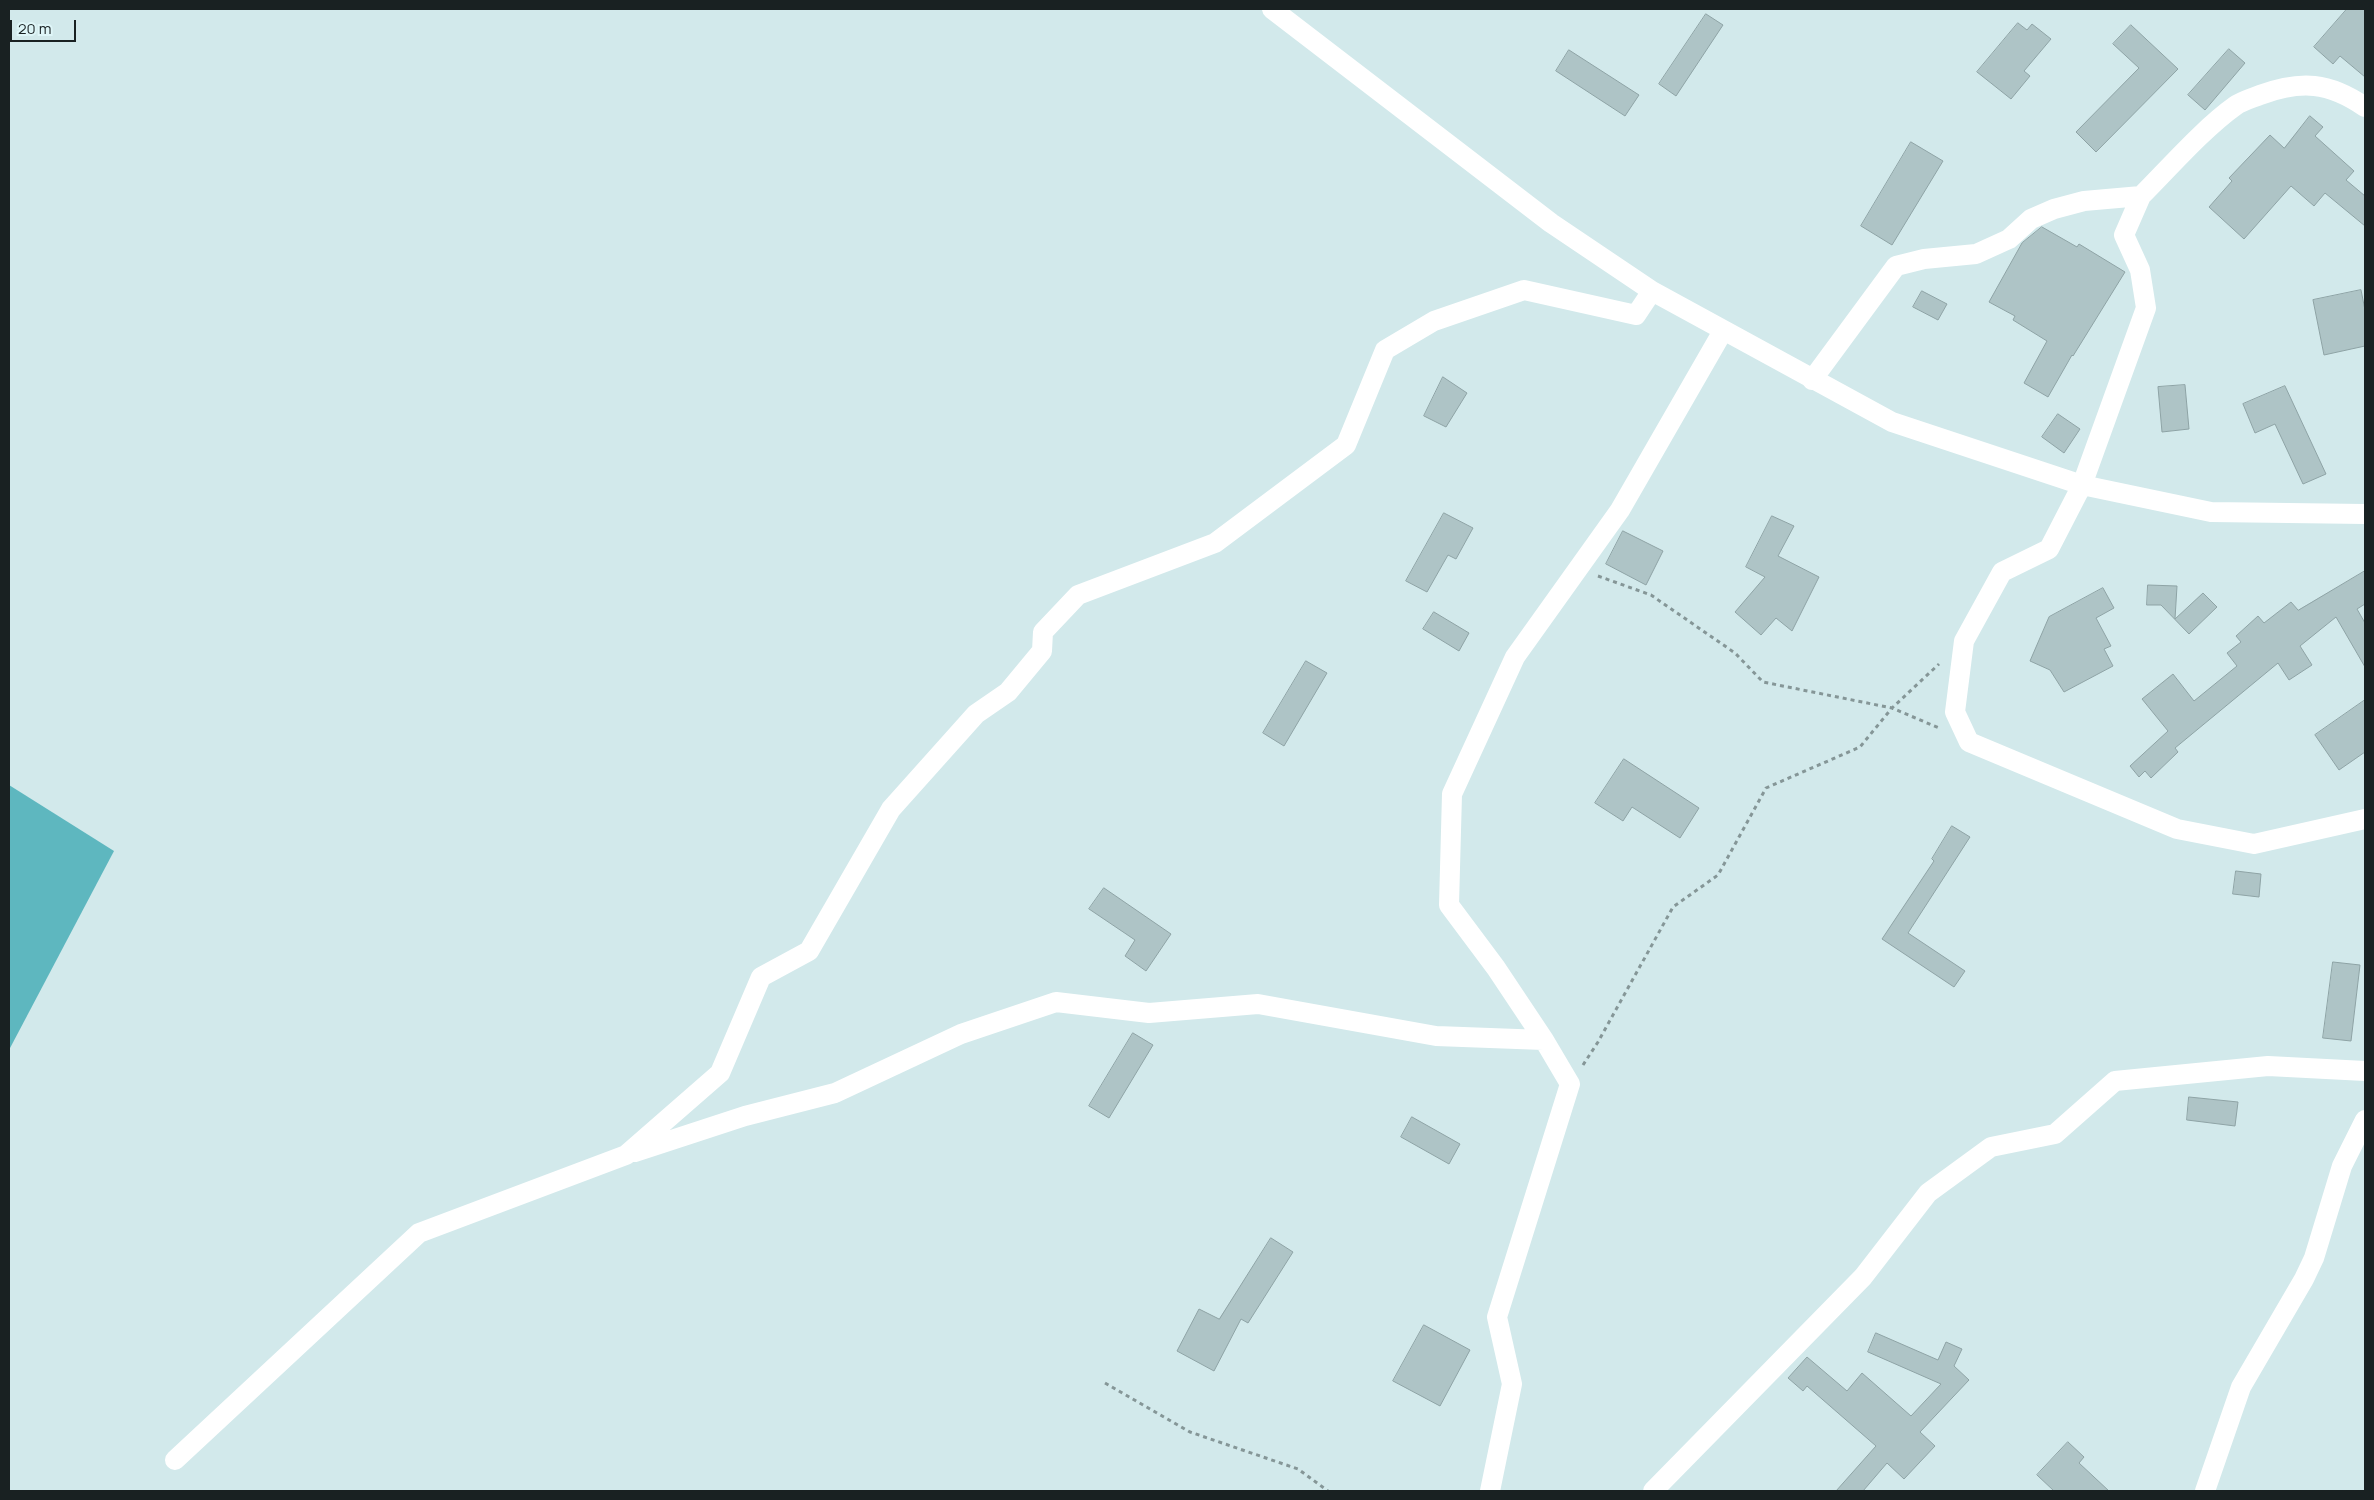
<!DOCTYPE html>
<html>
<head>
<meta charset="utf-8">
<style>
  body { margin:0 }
  #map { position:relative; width:2374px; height:1500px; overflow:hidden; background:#d2e9eb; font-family:Manrope,sans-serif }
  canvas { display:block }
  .frame { position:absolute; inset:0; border:10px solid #192122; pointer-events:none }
  .scale { position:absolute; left:10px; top:20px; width:66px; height:22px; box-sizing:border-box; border:2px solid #192122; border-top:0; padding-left:6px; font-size:15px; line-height:18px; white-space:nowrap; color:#192122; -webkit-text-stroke:4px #dff6f8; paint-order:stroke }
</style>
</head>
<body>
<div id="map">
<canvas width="2374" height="1500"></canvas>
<div class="frame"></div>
<div class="scale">20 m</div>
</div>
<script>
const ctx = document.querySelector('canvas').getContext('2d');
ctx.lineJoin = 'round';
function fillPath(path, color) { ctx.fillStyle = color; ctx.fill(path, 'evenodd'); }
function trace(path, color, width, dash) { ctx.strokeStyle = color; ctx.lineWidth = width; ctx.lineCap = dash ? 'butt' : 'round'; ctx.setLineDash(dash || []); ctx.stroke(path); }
fillPath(new Path2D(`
  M9 785 114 851 9 1050Z`), '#5eb7bf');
const building = new Path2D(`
  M2347 9H2365V77L2340 56 2333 64 2314 47Z
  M1706 14 1723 25 1676 96 1659 84Z
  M2018 23 2027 30 2032 24 2051 39 2024 71 2030 76 2011 99 1977 72Z
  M2131 25 2178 69 2096 152 2076 132 2139 68 2113 44Z
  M2229 49 2245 63 2205 110 2188 95Z
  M1569 50 1639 95 1625 116 1556 71Z
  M2310 116 2323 127 2315 136 2354 171 2346 180 2365 196V226L2325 193 2314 206 2291 186 2244 239 2209 207 2232 181 2229 178 2270 135 2284 148Z
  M1911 142 1943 161 1892 245 1861 226Z
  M2042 227 2077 247 2079 244 2125 272 2073 356 2072 355 2048 397 2024 383 2047 341 2013 320 2015 316 1989 302 2022 243Z
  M2361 290 2365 310V346L2324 355 2313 300Z
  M1922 291 1947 304 1938 320 1913 307Z
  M1443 377 1467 393 1446 427 1424 416Z
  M2185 385 2189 429 2162 432 2158 387Z
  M2285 386 2326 474 2303 484 2275 424 2255 433 2243 404Z
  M2058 414 2080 429 2064 453 2042 437Z
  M1444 513 1473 528 1456 559 1448 555 1427 592 1406 581Z
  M1772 516 1794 526 1778 556 1819 577 1792 631 1776 618 1761 635 1735 612 1765 577 1746 567Z
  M1623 531 1663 551 1646 585 1606 564Z
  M2365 571V604L2357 609 2365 623V667L2336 617 2300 646 2312 665 2289 680 2278 663 2175 748 2178 752 2151 778 2145 771 2139 777 2130 766 2168 731 2142 699 2173 674 2194 701 2237 666 2227 653 2241 642 2236 636 2258 616 2264 623 2291 602 2298 610Z
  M2148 585 2177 586 2175 619 2203 593 2217 607 2189 634 2161 605H2147Z
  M2103 588 2114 608 2096 618 2111 646 2104 649 2113 666 2064 692 2050 670 2030 661 2049 617Z
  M1434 612 1469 633 1459 651 1423 629Z
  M1306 661 1327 673 1284 746 1263 733Z
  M2365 700V752L2339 770 2315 735Z
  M1624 759 1699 808 1680 838 1632 807 1623 821 1595 803Z
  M1952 826 1970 837 1908 933 1965 971 1954 987 1882 939 1934 861 1932 859Z
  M2236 871 2261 874 2259 897 2233 894Z
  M1104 888 1171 934 1146 971 1125 956 1135 940 1089 909Z
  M2333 962 2360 965 2351 1041 2323 1038Z
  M1133 1033 1153 1045 1109 1118 1089 1106Z
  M2189 1097 2238 1102 2235 1126 2187 1120Z
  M1412 1117 1460 1144 1449 1164 1401 1137Z
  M1271 1238 1293 1252 1248 1323 1241 1319 1214 1371 1177 1351 1199 1309 1219 1319Z
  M1424 1325 1470 1350 1440 1406 1393 1381Z
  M1876 1333 1938 1360 1946 1342 1962 1349 1954 1366 1969 1380 1920 1432 1935 1446 1904 1479 1887 1463 1863 1491H1836L1876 1446 1807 1386 1803 1391 1788 1378 1807 1357 1847 1391 1862 1373 1911 1416 1941 1384 1868 1352Z
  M2068 1442 2084 1457 2079 1463 2109 1491H2054L2037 1475Z`);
fillPath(building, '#aec4c6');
trace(building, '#8ea3a5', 1);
trace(new Path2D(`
  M1598 576 1651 595 1735 653 1763 682 1892 708 1939 728
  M1583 1065 1598 1042 1673 907 1718 875 1766 788 1860 747 1892 708 1939 664
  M1105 1383 1190 1432 1298 1469 1328 1491`), '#859697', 3, [4, 4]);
trace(new Path2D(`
  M1272 9 1551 223 1652 291 1892 422 2082 485 2211 512 2365 514
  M2141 196 2124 235 2140 270 2146 308 2082 485 2049 549 2002 572 1964 641 1955 712 1969 742 2177 829 2254 844 2365 819
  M1812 380 1896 266 1924 259 1976 254 2009 239 2031 219 2054 209 2084 201 2141 196C2169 168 2204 128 2235 106 2242 101 2253 98 2260 95 2301 80 2329 82 2365 107
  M635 1152 745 1116 835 1093 961 1034 1056 1002 1149 1013 1258 1004 1436 1036 1544 1040
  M175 1460 419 1233 626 1155 720 1073 761 977 809 951 891 809 976 714 1008 692 1042 651 1043 632 1078 595 1215 543 1346 445 1385 350 1434 321 1524 290 1636 315 1652 291
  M1490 1491 1512 1384 1497 1317 1570 1084 1544 1040 1496 968 1449 905 1452 794 1515 657 1620 510 1723 331
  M1653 1491 1863 1277 1928 1193 1991 1147 2055 1134 2115 1081 2268 1066 2365 1071
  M2205 1491 2241 1387 2304 1279 2314 1258 2342 1166 2365 1120`), '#fff', 20);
</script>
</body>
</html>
